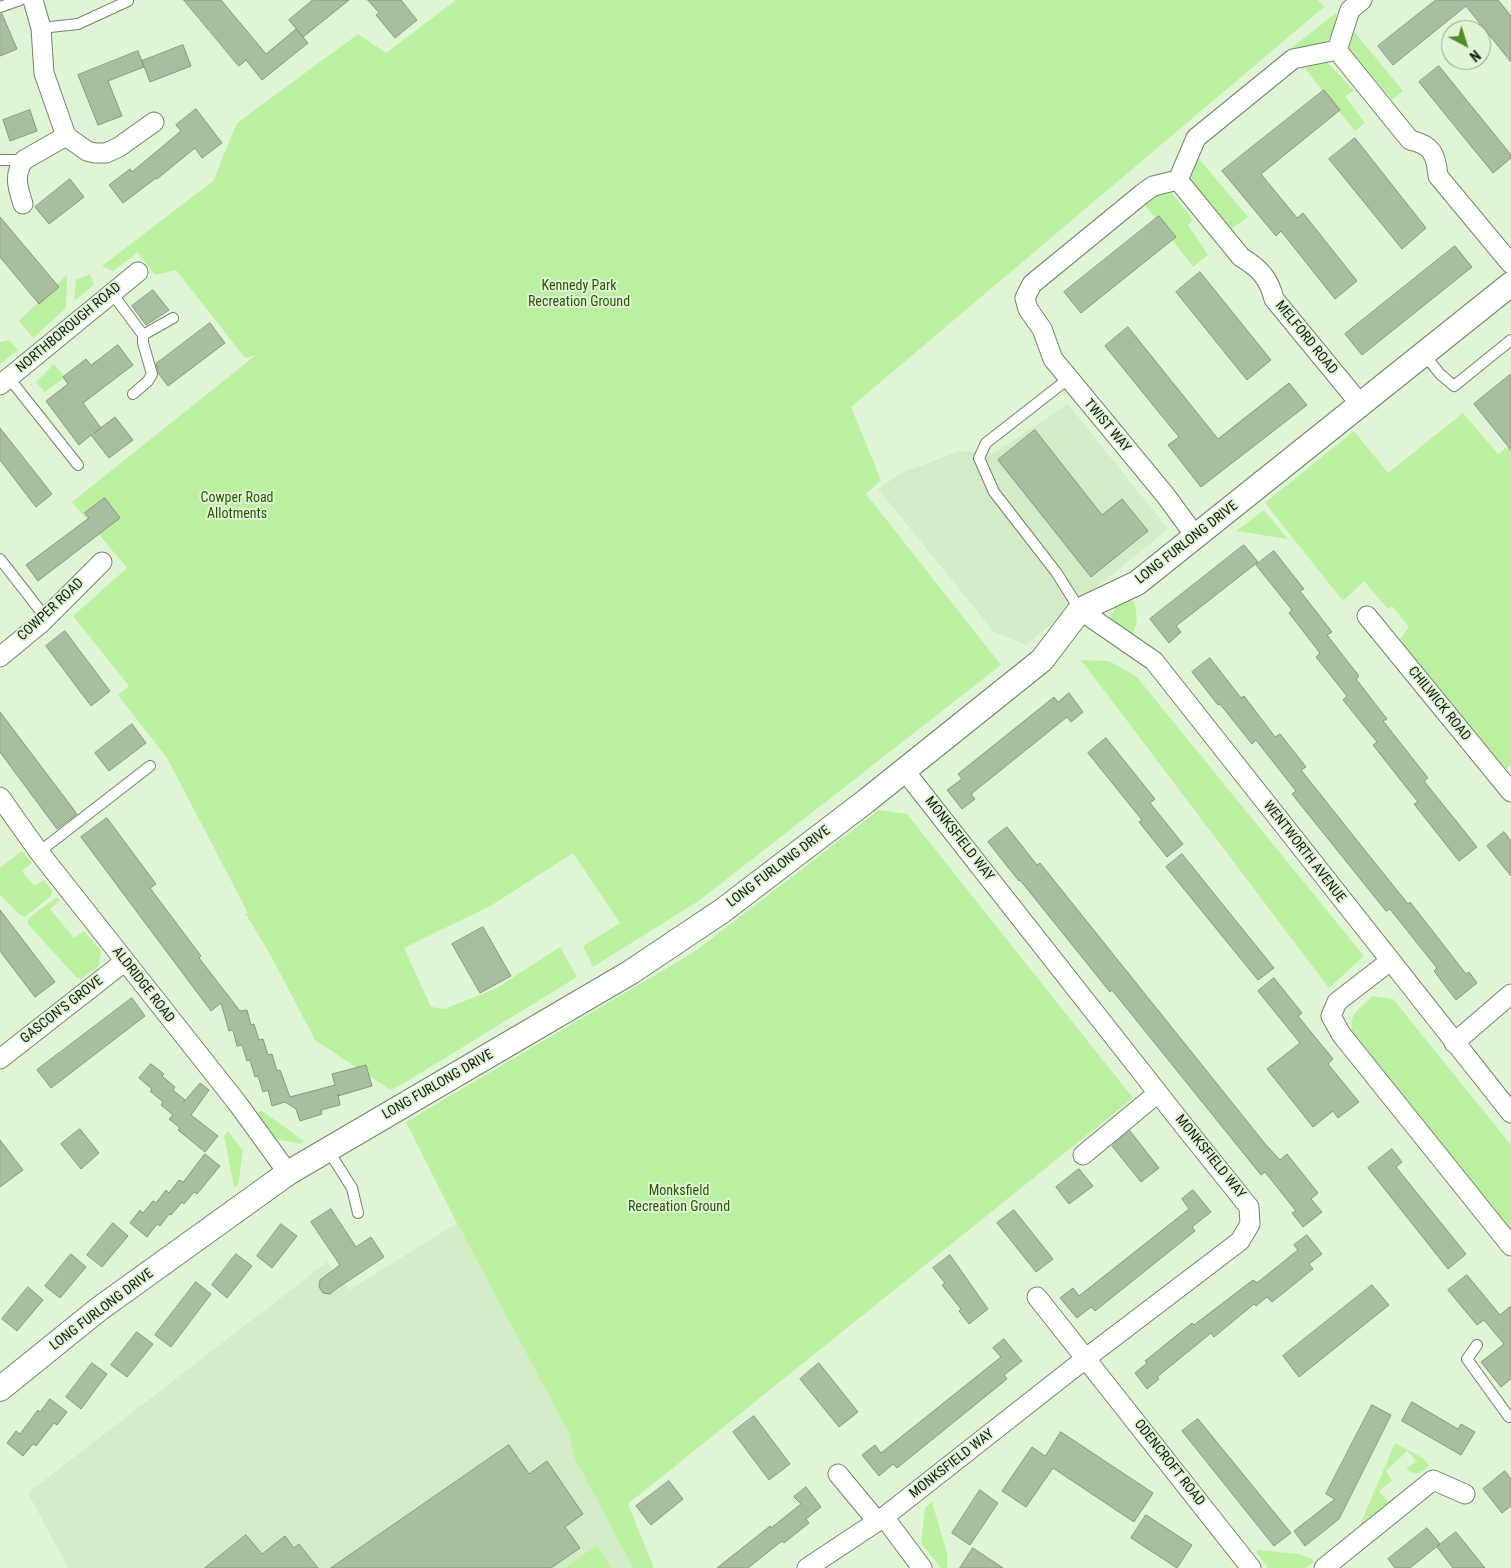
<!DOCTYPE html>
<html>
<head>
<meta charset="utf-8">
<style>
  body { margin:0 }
  #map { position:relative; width:1511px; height:1568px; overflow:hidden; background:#e0f5d6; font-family:"Roboto Condensed",sans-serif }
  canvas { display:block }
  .north { position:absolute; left:1441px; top:20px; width:50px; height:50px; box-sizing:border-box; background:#e0f5d6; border:1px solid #8f9f88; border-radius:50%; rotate:140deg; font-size:14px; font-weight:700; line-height:20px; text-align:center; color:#151d12 }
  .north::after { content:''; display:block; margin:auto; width:18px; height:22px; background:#518c2a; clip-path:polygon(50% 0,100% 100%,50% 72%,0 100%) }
</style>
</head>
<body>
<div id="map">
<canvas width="1511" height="1568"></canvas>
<div class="north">N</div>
</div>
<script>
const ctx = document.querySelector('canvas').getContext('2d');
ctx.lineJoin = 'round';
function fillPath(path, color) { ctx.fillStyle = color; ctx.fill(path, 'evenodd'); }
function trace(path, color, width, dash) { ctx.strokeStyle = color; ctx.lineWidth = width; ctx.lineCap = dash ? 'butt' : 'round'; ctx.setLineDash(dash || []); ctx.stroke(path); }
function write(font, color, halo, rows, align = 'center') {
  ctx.font = font + ' "Roboto Condensed",sans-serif'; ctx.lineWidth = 4; ctx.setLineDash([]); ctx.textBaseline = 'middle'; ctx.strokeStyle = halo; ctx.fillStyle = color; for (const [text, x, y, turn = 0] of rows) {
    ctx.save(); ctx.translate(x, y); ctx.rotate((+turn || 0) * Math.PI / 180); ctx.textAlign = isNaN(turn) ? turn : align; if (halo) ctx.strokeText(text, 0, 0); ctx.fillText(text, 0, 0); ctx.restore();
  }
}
fillPath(new Path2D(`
  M1068 404 1168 529 1026 645 994 632 878 489 901 473 960 451 994 453Z
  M457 1223 570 1433 574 1457 633 1568H68L28 1493 327 1262 349 1290Z`), '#d3ecc7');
fillPath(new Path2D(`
  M456 0H1318L1324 7 851 407 881 480 866 494 1001 665 700 900 593 967 583 946 620 923 573 853 492 905 404 948 431 1007 444 1009 495 989 560 947 577 977 406 1082 391 1090 315 1040 270 954 245 913H248L167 758 118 695 129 686 73 616 127 568 72 502 256 355 245 358 176 270 155 275 135 249 137 253 113 271 102 266 213 181 237 123 358 34 386 53Z
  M1336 13C1336 45 1318 51 1290 49Z
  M1352 29 1403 91 1392 100 1368 71 1363 75 1343 50 1351 39Z
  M1327 62 1354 91 1345 96 1365 123 1355 131 1316 83 1305 68Z
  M1195 154 1248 217 1231 229 1211 203 1204 208 1185 182Z
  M1172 193 1193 220 1188 225 1208 255 1193 267 1143 202 1150 196Z
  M90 274 94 285 74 301 76 280Z
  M67 275 66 308 33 338 19 321Z
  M9 340 18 350 0 364V342Z
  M54 364 65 377 45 392 36 382Z
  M1463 413 1498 454 1511 444V764L1503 772 1401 642 1400 639 1409 627 1392 606 1388 609 1364 581 1343 601 1265 503 1354 431 1388 473Z
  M1264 510 1288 539 1236 531Z
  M1128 597 1135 603 1137 621 1131 639 1119 631 1110 619 1116 605Z
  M1081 660 1109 661 1136 676 1364 956 1329 988Z
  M879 810 907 814 1133 1098 628 1504 654 1568H633L574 1457 569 1433 457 1223 406 1122 694 952Z
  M22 851 32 863 22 871 34 886 44 880 52 890 51 896 25 917 19 914 0 895V868Z
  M55 898 61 900 50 909 74 938 84 931 101 951 99 966 81 979 76 977 28 924V919Z
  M1372 996 1393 999 1511 1145V1231L1350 1035 1353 1015Z
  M262 1111 304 1141 301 1144 266 1137 254 1113Z
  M228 1131 243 1151 238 1185 234 1187 224 1136Z
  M1395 1443 1423 1458 1429 1465 1425 1470 1415 1474 1406 1469 1416 1461 1407 1451 1386 1471 1392 1481 1379 1491 1388 1502 1397 1495 1398 1497 1363 1528 1360 1525Z
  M932 1502 947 1553V1568H941L921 1543 925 1508Z
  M597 1545 611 1568H565Z
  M1258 1550 1299 1554 1312 1559 1314 1562 1305 1568H1268L1256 1552Z`), '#bbf0a0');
const building = new Path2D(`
  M184 0H221L266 54 296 29 308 43 262 80 246 60 239 66Z
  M313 0H349L303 37 289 20Z
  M368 0H401L417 20 395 38 376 15 379 13Z
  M1436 0H1498L1511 16V62L1466 6 1393 65 1378 46Z
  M0 14H2L17 49 0 56Z
  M183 45 191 66 150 82 142 61Z
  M138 51 144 67 108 81 122 116 98 125 78 75Z
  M1439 66 1511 155V158L1493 173 1419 82Z
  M1324 90 1340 110 1261 174 1297 218 1303 213 1357 281 1335 299 1281 231 1276 236 1222 171Z
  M196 109 222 143 202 158 195 148 157 179 156 178 123 203 109 185 130 169 132 172 181 131 176 125Z
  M30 110 37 131 10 141 3 120Z
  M1355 138 1426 228 1402 249 1329 159Z
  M70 179 84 197 49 224 35 207Z
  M1159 216 1176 237 1081 313 1064 292Z
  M0 217 59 287 39 304 0 257Z
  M1455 246 1472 267 1362 355 1345 334Z
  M1200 272 1271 360 1247 380 1176 292Z
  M153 290 169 310 146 325 132 306Z
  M210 323 225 343 168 386 159 374 156 364Z
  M1128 327 1218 439 1289 383 1307 405 1201 487 1168 445 1179 437 1105 346Z
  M118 345 133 365 83 403 101 428 94 433 115 417 133 440 109 458 91 435 79 445 46 401 68 384 63 377 86 359 91 365Z
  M1511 374V450L1474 404Z
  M0 428 52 494 36 507 0 460Z
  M1035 430 1102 515 1122 499 1148 531 1091 577 998 460Z
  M105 498 120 518 38 581 26 565 89 518 85 513Z
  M1244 545 1258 562 1176 626 1181 632 1169 643 1150 619Z
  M1274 551 1304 589 1300 591 1332 632 1327 635 1359 676 1356 679 1387 719 1383 721 1428 778 1424 781 1477 847 1459 861 1414 804 1418 802 1373 745 1377 742 1343 700 1347 696 1316 657 1320 653 1289 613 1292 610 1256 565Z
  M65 631 110 691 91 706 46 646Z
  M1210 658 1241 698 1244 696 1275 737 1280 734 1306 767 1301 770 1363 848 1408 904 1410 902 1466 974 1469 972 1477 983 1456 1000 1434 971 1437 968 1390 909 1386 911 1292 794 1296 791 1256 740 1252 744 1220 704 1218 705 1192 672Z
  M1069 693 1083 712 1071 722 1067 717 971 794 975 799 962 809 947 790 962 779 958 774 1054 697 1058 702Z
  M0 712 77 814 57 829 0 752Z
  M132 724 146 743 109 771 95 753Z
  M1106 738 1155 799 1150 803 1183 844 1167 857 1139 822 1142 820 1088 753Z
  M107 818 156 884 150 888 201 956 199 958 240 1011 247 1010 251 1025 254 1024 259 1040 263 1039 268 1055 272 1054 277 1071 280 1070 290 1097 335 1085 332 1074 366 1065 372 1086 338 1096V1094L340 1105 321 1110 322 1114 300 1121 296 1109 285 1102 272 1106 268 1090 263 1092 258 1076 255 1077 250 1060 247 1061 242 1045 237 1046 233 1030 229 1031 221 1003 211 1011 81 837Z
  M1007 827 1037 865 1040 863 1266 1145 1280 1160 1287 1154 1318 1193 1311 1199 1322 1212 1303 1227 1292 1213 1296 1211 1265 1172 1261 1175 1112 990 1110 992 1020 880 1019 881 988 842Z
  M1504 832 1511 841V876L1487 846Z
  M1182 854 1274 968 1258 980 1166 867Z
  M0 910 55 982 35 997 0 951Z
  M483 927 511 976 480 993 452 944Z
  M1274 978 1302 1013 1298 1016 1333 1059 1328 1064 1359 1102 1338 1118 1333 1111 1313 1127 1267 1069 1300 1043 1258 991Z
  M132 998 145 1016 51 1088 37 1070Z
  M151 1064 164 1074 162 1076 175 1087 173 1090 185 1100 183 1103 200 1083 209 1090 191 1115 218 1136 205 1152 178 1130 180 1128 169 1119 173 1115 161 1105 163 1102 150 1091 152 1089 139 1078Z
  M80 1129 99 1153 81 1169 61 1144Z
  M1130 1131 1159 1168 1141 1182 1112 1146Z
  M0 1140 23 1170 0 1187Z
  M1392 1149 1402 1162 1396 1167 1466 1254 1448 1269 1368 1168Z
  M205 1154 220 1166 197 1194 194 1192 184 1204 182 1202 171 1215 169 1214 160 1226 157 1224 147 1237 130 1223 140 1210 143 1213 153 1201 156 1203 166 1190 169 1193 179 1180 183 1182Z
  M1079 1169 1093 1186 1069 1204 1056 1187Z
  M1193 1190 1211 1212 1192 1227 1195 1231 1095 1311 1091 1307 1077 1318 1060 1298 1073 1288 1079 1296 1189 1209 1182 1199Z
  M331 1209 356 1247 371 1237 384 1257 336 1289 330 1294 323 1293 319 1287 320 1280 340 1265 311 1222Z
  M1014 1210 1053 1259 1036 1272 997 1223Z
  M113 1223 128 1236 102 1267 87 1255Z
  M281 1224 297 1236 272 1268 257 1256Z
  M1307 1235 1322 1254 1309 1264 1313 1269 1272 1302 1267 1297 1256 1306 1254 1304 1214 1337 1211 1333 1157 1377 1159 1379 1147 1389 1135 1373 1147 1363 1145 1361 1192 1323 1194 1325 1253 1280 1257 1283 1298 1250 1294 1245Z
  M71 1254 86 1267 60 1298 45 1286Z
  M236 1254 252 1266 227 1298 212 1285Z
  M950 1255 988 1309 969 1324 959 1311 961 1309 942 1285 945 1283 933 1268Z
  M1467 1275 1500 1315 1511 1306V1379L1501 1387 1481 1362 1504 1344 1484 1320 1477 1325 1448 1290Z
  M196 1282 211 1294 171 1347 155 1335Z
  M1372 1285 1389 1305 1299 1377 1283 1356Z
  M28 1287 43 1300 17 1331 2 1319Z
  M137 1332 153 1344 127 1377 111 1365Z
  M1004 1339 1022 1361 1004 1375 1007 1379 897 1468 893 1464 879 1476 862 1455 875 1445 881 1453 1001 1357 993 1348Z
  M92 1363 107 1374 81 1409 66 1397Z
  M819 1363 858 1412 839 1427 800 1379Z
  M50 1399 67 1412 57 1425 54 1423 36 1446 33 1444 23 1456 7 1443 16 1431 20 1434 38 1410 40 1412Z
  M1412 1402 1458 1429 1461 1424 1475 1432 1461 1455 1402 1421Z
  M1372 1405 1391 1415 1339 1519 1305 1546 1294 1531 1335 1499 1326 1494Z
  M754 1416 790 1464 769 1480 733 1432Z
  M1198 1419 1291 1533 1274 1546 1182 1431Z
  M1061 1432 1153 1493 1134 1522 1053 1468 1026 1507 1002 1491 1032 1447 1045 1456Z
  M509 1445 529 1474 547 1461 583 1514 565 1527 580 1548 551 1568H331Z
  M1505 1471 1511 1479V1506L1502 1513 1483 1489Z
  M669 1481 683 1499 651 1525 636 1506Z
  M806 1487 821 1507 806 1519 809 1523 784 1543 782 1541 748 1568H717L770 1526 771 1528 801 1504 794 1497Z
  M980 1490 998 1503 970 1545 952 1533Z
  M1146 1515 1192 1545 1177 1568 1131 1538Z
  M1427 1528 1440 1544 1410 1568H1395L1388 1559Z
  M1456 1532 1485 1568H1453L1437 1547Z
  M246 1535 262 1554 285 1536 294 1548 299 1544 318 1568H205Z
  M973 1548 1003 1568H960Z`);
fillPath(building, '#a9bda0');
trace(building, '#86997c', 1);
const service = new Path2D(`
  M0 7 20 0
  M41 28 78 24 128 1
  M0 160H24
  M111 292 143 335V343L152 374 148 381 133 394
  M143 335 173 318
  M1424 354 1440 374 1454 386 1511 340
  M9 378 78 465
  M1068 379 986 443 979 458 994 492 1056 572 1080 610
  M0 559 46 618
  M39 852 150 766
  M328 1150 352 1188 358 1213
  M1477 1345 1467 1359 1509 1417 1511 1415`);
const minor = new Path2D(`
  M33 0 41 28 44 73 66 136 87 151 95 153H106L119 147 154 122
  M1337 50 1410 140C1432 145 1436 154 1438 176L1511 264
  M1337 50 1350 10 1362 0
  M1178 180 1153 186 1142 194 1032 284 1025 298 1028 309 1042 329 1053 359 1166 496 1196 537
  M1178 180 1241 257C1259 268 1269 278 1274 299L1361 405
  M1178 180 1196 138 1293 59 1337 50
  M23 204C18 188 13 175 24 160L66 136
  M0 385 138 272
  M1080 610 1154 661 1511 1113
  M1367 616 1511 792
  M0 657 40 624 102 562
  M0 797 39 852 238 1104 288 1173
  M1390 961 1337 1002 1331 1016 1341 1034 1511 1246
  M1454 1043 1511 994
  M0 1059 124 962
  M1083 1155 1158 1093
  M1037 1297 1251 1568
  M838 1474 877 1521
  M884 1517 922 1568
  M807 1568 884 1517 1085 1359 1240 1241 1250 1224 1249 1207 1184 1126 904 770
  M1324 1568 1433 1480 1465 1494`);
const tertiary = new Path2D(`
  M0 1389 99 1309 288 1173 631 972 722 911 866 801 1042 660 1080 610 1137 583 1511 284`);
trace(service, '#73856a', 12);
trace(minor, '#73856a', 21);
trace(tertiary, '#73856a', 26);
trace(service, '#fff', 10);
trace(minor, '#fff', 19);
trace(tertiary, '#fff', 24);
write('14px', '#2a5801', '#e0f5d6', [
  ["Kennedy Park",579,286],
  ["Recreation Ground",579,302],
  ["Cowper Road",237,498],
  ["Allotments",237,514],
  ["Monksfield",679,1191],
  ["Recreation Ground",679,1207]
]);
write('14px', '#151d12', '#e0f5d6', [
  ["NORTHBOROUGH ROAD",69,328,-40],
  ["MELFORD ROAD",1306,338,51],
  ["TWIST WAY",1107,426,50],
  ["LONG FURLONG DRIVE",1187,543,-38],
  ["COWPER ROAD",51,610,-43],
  ["CHILWICK ROAD",1439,704,51],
  ["MONKSFIELD WAY",959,839,52],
  ["WENTWORTH AVENUE",1304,852,52],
  ["LONG FURLONG DRIVE",779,867,-37],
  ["ALDRIDGE ROAD",143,985,52],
  ["GASCON'S GROVE",62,1010,-38],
  ["LONG FURLONG DRIVE",438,1085,-30],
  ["MONKSFIELD WAY",1210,1157,51],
  ["LONG FURLONG DRIVE",102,1310,-37],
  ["ODENCROFT ROAD",1169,1463,52],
  ["MONKSFIELD WAY",952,1464,-38]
]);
</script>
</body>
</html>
